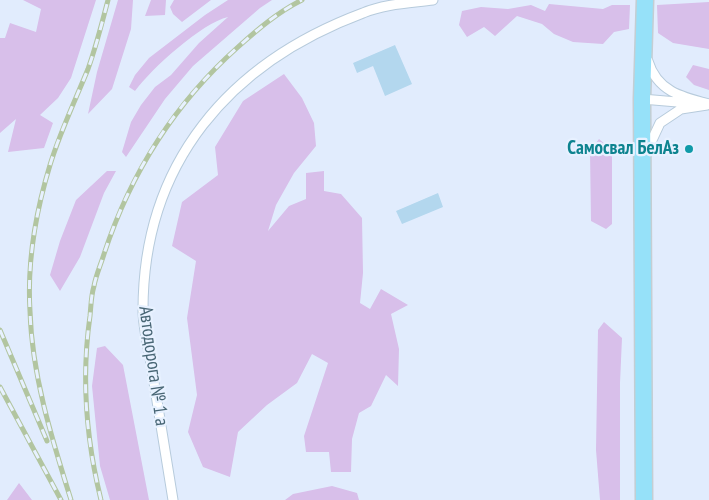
<!DOCTYPE html>
<html>
<head>
<meta charset="utf-8">
<style>
  body { margin:0 }
  canvas { display:block; background:#e1ecfd }
</style>
</head>
<body>
<canvas width="709" height="500"></canvas>
<script>
const ctx = document.querySelector('canvas').getContext('2d');
ctx.lineJoin = 'round';
function fillPath(path, color) { ctx.fillStyle = color; ctx.fill(path, 'evenodd'); }
function trace(path, color, width, dash) { ctx.strokeStyle = color; ctx.lineWidth = width; ctx.lineCap = dash ? 'butt' : 'round'; ctx.setLineDash(dash || []); ctx.stroke(path); }
function write(font, color, halo, rows, align = 'center') {
  ctx.font = font + ' "PT Sans Narrow",sans-serif'; ctx.lineWidth = 4.5; ctx.setLineDash([]); ctx.textBaseline = 'middle'; ctx.strokeStyle = halo; ctx.fillStyle = color; for (const [text, x, y, turn = 0] of rows) {
    ctx.save(); ctx.translate(x, y); ctx.rotate((+turn || 0) * Math.PI / 180); ctx.textAlign = isNaN(turn) ? turn : align; if (halo) ctx.strokeText(text, 0, 0); ctx.fillText(text, 0, 0); ctx.restore();
  }
}
fillPath(new Path2D(`
  M23 0H96L71 78 58 98 40 115 53 123 44 148 8 152 16 119 0 133V38H5L10 23 36 32 41 9Z
  M118 0H133L131 29 112 89 88 114 97 72Z
  M151 0H166L165 15 145 16Z
  M174 0H211L182 22 173 14 170 7Z
  M228 0H272L260 8 193 66 165 99 126 157 122 152 131 122 141 105 155 87 171 75 199 43 228 17C202 23 152 68 135 91L129 87 135 75 149 58 205 15Z
  M709 2V49L673 43 658 33 657 5Z
  M549 4 603 9 612 5H630L629 29 614 32 603 44 573 42 554 34 542 24 517 16 495 36 484 27 467 37 459 25 462 11 481 7 508 9 531 5 545 11Z
  M693 65 709 69V90L694 85 686 77Z
  M284 74 302 98 314 123 316 146 294 173 276 205 268 231 289 206 306 199V173L324 171V191L341 194 362 218 363 273 360 303 370 309 381 289 408 305 391 314 399 349 398 386 386 375 371 406 359 413 352 439 351 472H331L329 452H306L304 436 328 363 312 354 297 383 267 405 238 432 230 477 203 467 188 432 197 395 187 318 196 261 172 246 182 202 218 175 215 147 243 101Z
  M599 139 612 150V224L606 229 591 221 590 151Z
  M107 171H116L104 193 80 257 60 291 50 275 60 241 76 200Z
  M604 322 622 338 620 383V500H600L596 450 598 330Z
  M105 346 123 365 149 500H110L100 466 92 386 97 348Z
  M19 483 32 500H7Z
  M332 486 357 493 359 500H285L293 494Z`), '#d8bfea');
fillPath(new Path2D(`
  M395 45 412 84 385 96 373 66 357 73 353 63Z
  M438 193 443 207 402 224 396 211Z`), '#b3d7ee');
const street = new Path2D(`
  M648 61C657 91 681 97 709 104
  M642 99 689 103
  M646 153 660 123 681 109 707 105
  M173 500C166 457 159 413 152 370 149 350 143 329 143 310 143 163 229 63 363 13 384 4 410 3 433 0`);
const highway = new Path2D(`
  M644 500 642 99 645 0`);
trace(street, '#b7cbdc', 11);
trace(highway, '#c4ced3', 19);
trace(street, '#fff', 9);
trace(highway, '#96e1f9', 16);
const rail = new Path2D(`
  M0 330 47 441
  M0 387 61 500
  M71 500C52 439 32 376 30 311 27 262 36 211 50 165 60 132 75 101 88 69 96 47 102 23 108 0
  M101 500C86 439 81 379 90 316 91 306 91 296 94 286 96 275 101 264 104 254 131 172 174 104 238 47 258 29 278 12 302 0`);
trace(rail, '#b2c5a0', 5);
trace(rail, '#e7f1ff', 3, [9]);
for (const [x, y, r, color] of [
  [689,149,5,"#0f9aa8"]
]) { const dot = new Path2D(); dot.arc(x, y, r, 0, 2 * Math.PI); ctx.fillStyle = color; ctx.fill(dot); trace(dot, '#e7f1ff', 2); }
write('bold 19px', '#0d838f', '#e7f1ff', [
  ["Самосвал БелАз",679,149]
], 'right');
write('19px', '#476574', '#e7f1ff', [
  ["Автодорога № 1 а",153,366,82]
]);
</script>
</body>
</html>
